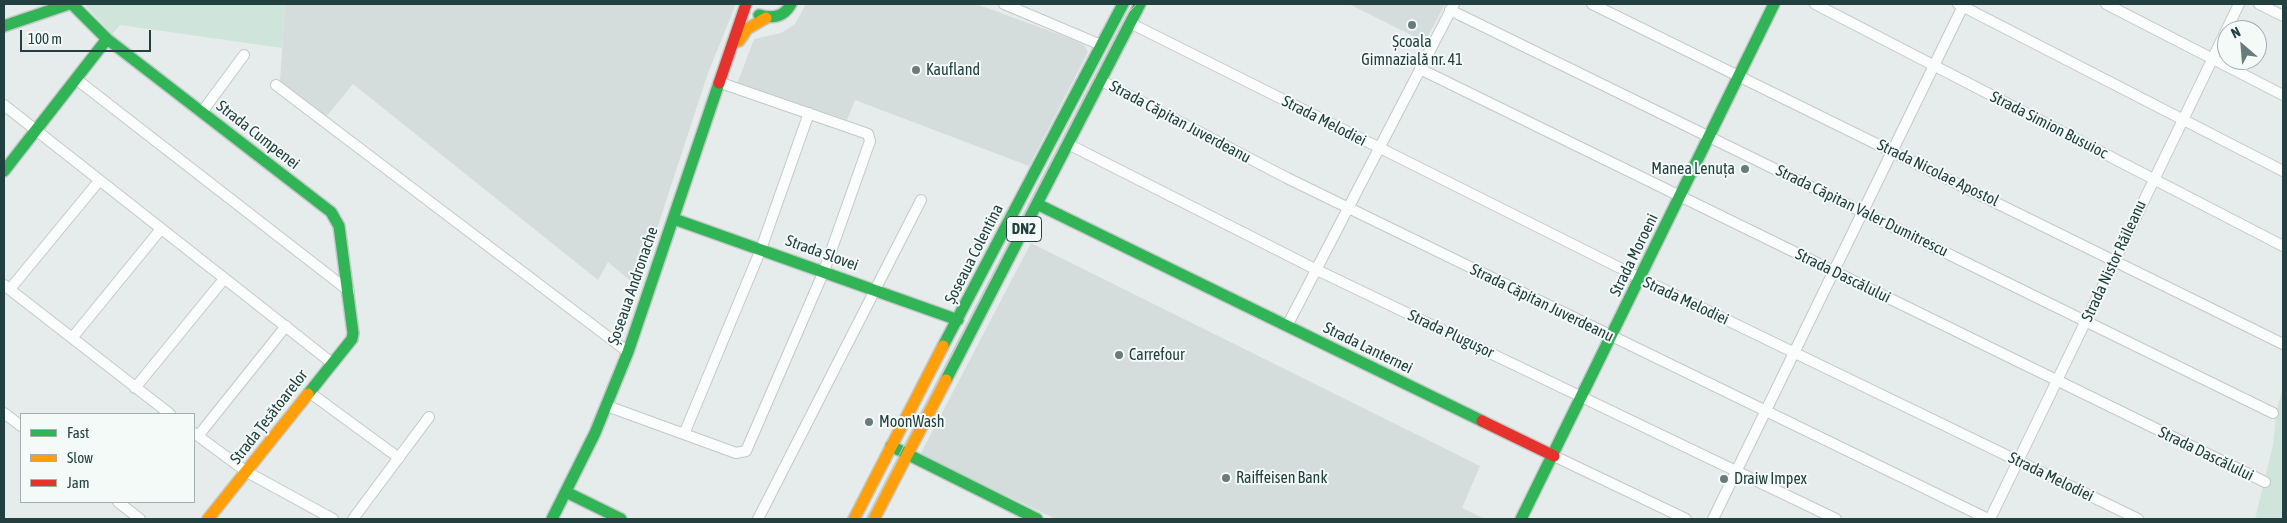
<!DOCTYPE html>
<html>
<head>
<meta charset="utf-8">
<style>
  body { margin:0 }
  #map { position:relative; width:2287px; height:523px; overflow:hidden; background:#e6eceb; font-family:"Asap Condensed",sans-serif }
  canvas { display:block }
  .frame { position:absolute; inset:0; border:5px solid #22403f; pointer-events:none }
  .legend { position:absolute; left:20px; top:413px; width:175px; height:90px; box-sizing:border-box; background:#f4faf8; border:1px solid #a0b0ae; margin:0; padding:6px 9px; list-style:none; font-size:15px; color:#22403f }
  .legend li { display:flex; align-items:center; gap:10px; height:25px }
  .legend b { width:25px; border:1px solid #a0b0ae }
  .north { position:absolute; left:2217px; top:20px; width:50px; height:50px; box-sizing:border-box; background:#f4faf8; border:1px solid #a0b0ae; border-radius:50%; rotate:333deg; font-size:14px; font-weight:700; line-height:20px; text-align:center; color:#22403f }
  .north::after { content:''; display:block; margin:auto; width:18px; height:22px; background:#677c7b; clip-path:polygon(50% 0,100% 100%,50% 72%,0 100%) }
  .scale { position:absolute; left:20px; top:30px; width:131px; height:22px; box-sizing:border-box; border:2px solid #22403f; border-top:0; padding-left:6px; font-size:15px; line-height:18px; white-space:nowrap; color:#22403f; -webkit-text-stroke:4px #f4faf8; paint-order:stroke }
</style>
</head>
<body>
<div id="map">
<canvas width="2287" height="523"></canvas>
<div class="frame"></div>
<ul class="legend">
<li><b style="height:6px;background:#30b455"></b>Fast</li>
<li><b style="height:6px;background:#ff9f0a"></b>Slow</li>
<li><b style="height:6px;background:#e5322d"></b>Jam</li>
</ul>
<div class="north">N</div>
<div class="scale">100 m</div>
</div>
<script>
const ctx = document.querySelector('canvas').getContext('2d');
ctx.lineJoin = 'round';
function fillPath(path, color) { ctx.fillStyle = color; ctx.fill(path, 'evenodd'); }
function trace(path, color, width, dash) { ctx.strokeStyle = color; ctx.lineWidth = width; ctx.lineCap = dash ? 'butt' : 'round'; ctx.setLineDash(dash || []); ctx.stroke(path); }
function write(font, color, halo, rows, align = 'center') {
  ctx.font = font + ' "Asap Condensed",sans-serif'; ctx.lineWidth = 4; ctx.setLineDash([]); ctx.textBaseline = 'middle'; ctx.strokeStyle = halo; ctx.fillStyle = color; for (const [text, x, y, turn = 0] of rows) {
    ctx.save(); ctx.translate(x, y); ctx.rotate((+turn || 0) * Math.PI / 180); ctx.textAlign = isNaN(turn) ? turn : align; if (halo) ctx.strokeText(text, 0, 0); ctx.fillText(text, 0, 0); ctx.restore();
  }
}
fillPath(new Path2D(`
  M285 4H736L708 73 651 247 633 283 608 262 598 280 353 84 325 118 280 81Z
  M806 4H976L1069 38 1084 45 1088 52 1029 166 855 100 847 120 737 84 754 39 781 33 795 24Z
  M1349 4H1445L1425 42Z
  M1031 243 1480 466 1462 508 1485 519H1056L925 457 921 453Z`), '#d4dddb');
fillPath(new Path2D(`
  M84 4H285L282 48 120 25 112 34Z
  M2283 389V519H2255L2273 445 2277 408Z`), '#cfe5db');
const street = new Path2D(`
  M1004 4 1101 45
  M1592 4 2283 344
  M1815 4 2283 246
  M1958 4 2283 171
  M2106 4 2283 95
  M2259 4 2283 16
  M1450 10 2273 413
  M1130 23 1640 278 2138 519
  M1420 69 2265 482
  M76 79 349 291
  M1100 80 1287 178 1988 519
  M276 85 628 352
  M4 105 332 363
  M202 112 244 55
  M1068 144 1317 270 1836 519
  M4 285 170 414
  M10 289 99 181
  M1287 326 1454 4
  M72 338 161 229
  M135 388 224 279
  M309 392 399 458
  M607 406 736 453 746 451 824 271 870 141 868 134 721 83
  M4 413 21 426
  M194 433 247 472 333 519
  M684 434 761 249 809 113
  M198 436 286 326
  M1554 456 1686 519
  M118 502 140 519
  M353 519 429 417
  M758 519 921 200
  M1713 519 1964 4
  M1990 519 2239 4`);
const fast = new Path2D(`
  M72 4 107 39 331 212 339 226 353 333 352 339 308 394
  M759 15C773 19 784 17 791 4
  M4 26 69 4
  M4 171 107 39
  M1037 204 1482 421
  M674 219 958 320
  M943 346 1123 4
  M946 380 1140 4
  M891 446 1037 519
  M566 492 621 519
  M552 519 595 433 628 352 719 83
  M1521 519 1774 4`);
const slow = new Path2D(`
  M739 41 747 29 766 18
  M208 519 308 394
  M854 519 943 346
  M874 519 946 380`);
const jam = new Path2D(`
  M719 83 746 4
  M1482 421 1554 456`);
trace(street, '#c3c9c8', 12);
trace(fast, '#c2c9c8', 14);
trace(slow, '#c2c9c8', 14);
trace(jam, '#c2c9c8', 14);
trace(street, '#fbfcfc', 10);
trace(fast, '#30b455', 11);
trace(slow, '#ff9f0a', 11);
trace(jam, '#e5322d', 11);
trace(new Path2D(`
  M866 519 1116 35 1128 13 1137 4`), '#c7cccc', 1);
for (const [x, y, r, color] of [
  [1412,25,5,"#677c7b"],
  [916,70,5,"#677c7b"],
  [1745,169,5,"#677c7b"],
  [1119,355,5,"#677c7b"],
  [869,422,5,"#677c7b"],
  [1226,478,5,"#677c7b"],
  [1724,479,5,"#677c7b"]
]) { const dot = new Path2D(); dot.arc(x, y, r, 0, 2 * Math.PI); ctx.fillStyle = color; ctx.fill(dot); trace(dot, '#f4faf8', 2); }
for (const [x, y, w] of [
  [1024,229,35]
]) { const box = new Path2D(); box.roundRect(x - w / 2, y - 12.5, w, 25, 4); ctx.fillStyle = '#f4faf8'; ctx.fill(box); trace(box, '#22403f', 1); }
write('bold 15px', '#22403f', null, [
  ["DN2",1024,229]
]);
write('16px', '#22403f', '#f4faf8', [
  ["Școala",1412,42,"center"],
  ["Gimnazială nr. 41",1412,60,"center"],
  ["Kaufland",926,70],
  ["Manea Lenuța",1735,169,"right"],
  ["Carrefour",1129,355],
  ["MoonWash",879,422],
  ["Raiffeisen Bank",1236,478],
  ["Draiw Impex",1734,479]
], 'left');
write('16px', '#22403f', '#f4faf8', [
  ["Strada Melodiei",1324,121,27],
  ["Strada Căpitan Juverdeanu",1180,122,28],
  ["Strada Simion Busuioc",2049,125,27],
  ["Strada Cumpenei",258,135,38],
  ["Strada Nicolae Apostol",1938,173,26],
  ["Strada Căpitan Valer Dumitrescu",1862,211,26],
  ["Strada Slovei",822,253,20],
  ["Șoseaua Colentina",974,254,-63],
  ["Strada Moroeni",1634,255,-64],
  ["Strada Nistor Răileanu",2114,261,-65],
  ["Strada Dascălului",1843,276,26],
  ["Șoseaua Andronache",633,286,-71],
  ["Strada Melodiei",1686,301,25],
  ["Strada Căpitan Juverdeanu",1542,303,26],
  ["Strada Plugușor",1451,334,25],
  ["Strada Lanternei",1368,348,26],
  ["Strada Țesătoarelor",269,417,-52],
  ["Strada Dascălului",2206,454,26],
  ["Strada Melodiei",2051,477,26]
]);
</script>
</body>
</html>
